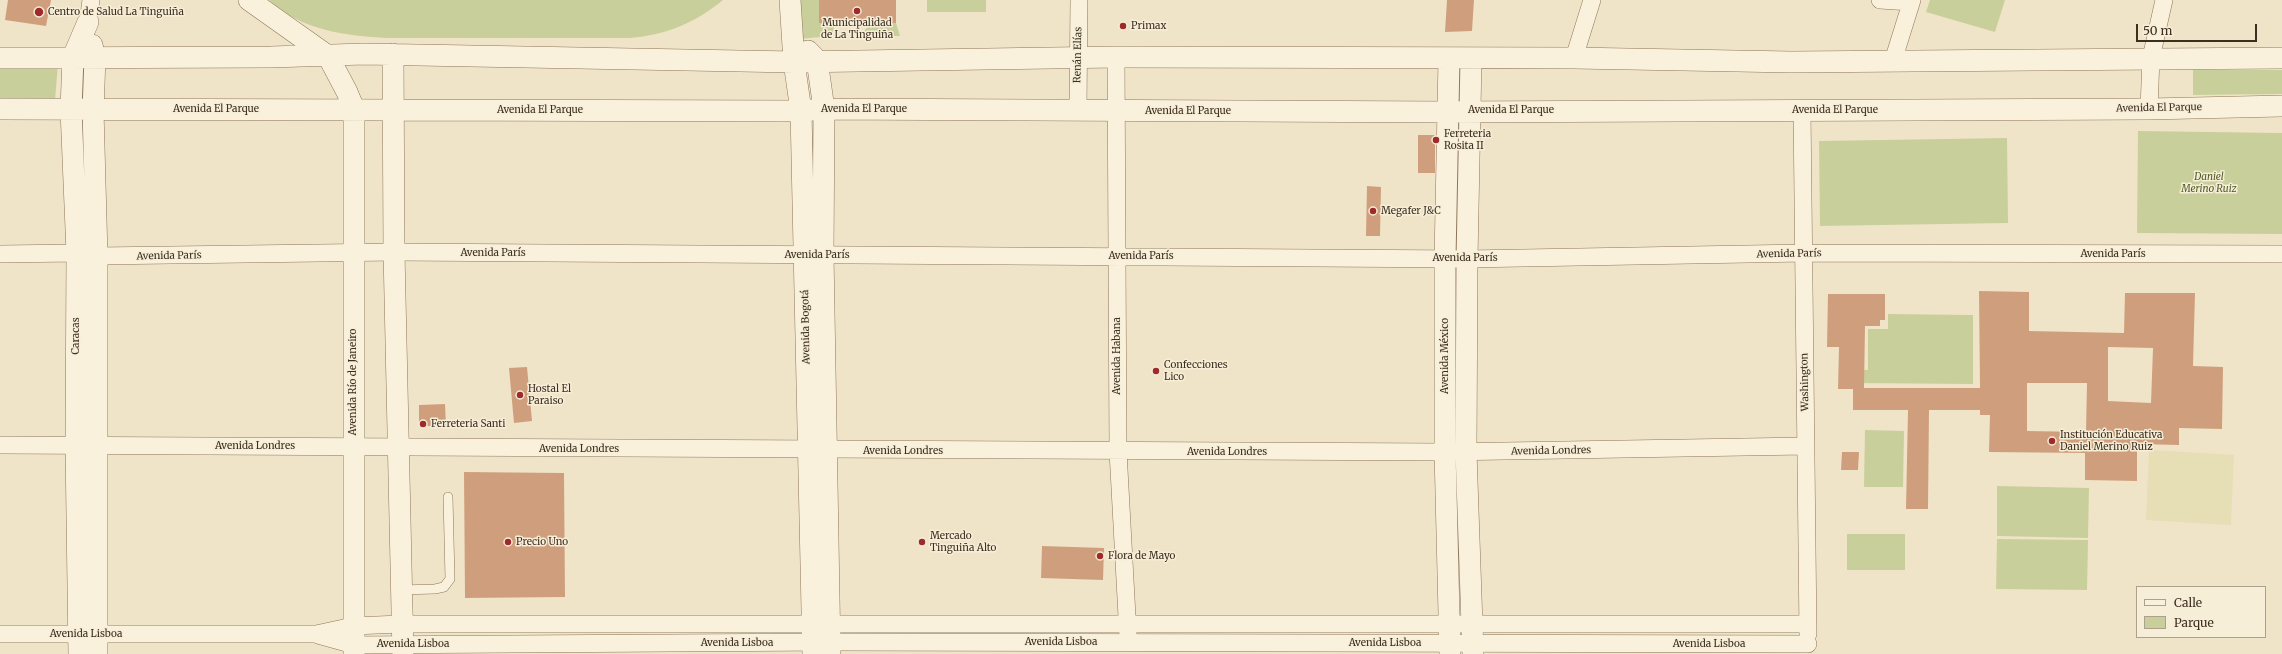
<!DOCTYPE html>
<html>
<head>
<meta charset="utf-8">
<style>
  body { margin:0 }
  #map { position:relative; width:2282px; height:654px; overflow:hidden; background:#f0e4c8; font-family:Merriweather,serif }
  canvas { display:block }
  .legend { position:absolute; left:2136px; top:586px; width:130px; height:52px; box-sizing:border-box; background:#f7eed8; border:1px solid #ada18e; margin:0; padding:5px 7px; list-style:none; font-size:12px; color:#3d2e20 }
  .legend li { display:flex; align-items:center; gap:8px; height:20px }
  .legend b { width:20px; border:1px solid #ada18e }
  .scale { position:absolute; left:2136px; top:24px; width:121px; height:18px; box-sizing:border-box; border:2px solid #3d2e20; border-top:0; padding-left:5px; font-size:12px; line-height:14px; white-space:nowrap; color:#3d2e20; -webkit-text-stroke:3px #f7eed8; paint-order:stroke }
</style>
</head>
<body>
<div id="map">
<canvas width="2282" height="654"></canvas>
<ul class="legend">
<li><b style="height:5px;background:#faf1dc"></b>Calle</li>
<li><b style="height:11px;background:#c9cf9b"></b>Parque</li>
</ul>
<div class="scale">50 m</div>
</div>
<script>
const ctx = document.querySelector('canvas').getContext('2d');
ctx.lineJoin = 'round';
function fillPath(path, color) { ctx.fillStyle = color; ctx.fill(path, 'evenodd'); }
function trace(path, color, width, dash) { ctx.strokeStyle = color; ctx.lineWidth = width; ctx.lineCap = dash ? 'butt' : 'round'; ctx.setLineDash(dash || []); ctx.stroke(path); }
function write(font, color, halo, rows, align = 'center') {
  ctx.font = font + ' Merriweather,serif'; ctx.lineWidth = 3; ctx.setLineDash([]); ctx.textBaseline = 'middle'; ctx.strokeStyle = halo; ctx.fillStyle = color; for (const [text, x, y, turn = 0] of rows) {
    ctx.save(); ctx.translate(x, y); ctx.rotate((+turn || 0) * Math.PI / 180); ctx.textAlign = isNaN(turn) ? turn : align; if (halo) ctx.strokeText(text, 0, 0); ctx.fillText(text, 0, 0); ctx.restore();
  }
}
fillPath(new Path2D(`
  M2149 450 2234 455 2231 525 2146 520Z`), '#e6deb5');
fillPath(new Path2D(`
  M269 0H723C695 23 666 35 630 38H387C346 36 300 30 269 0Z
  M800 0H819V22L835 23 832 36 798 39Z
  M927 0H986V12H927Z
  M1930 0H2005L1995 32 1926 12Z
  M870 23H896L900 36H861Z
  M0 64H58L55 100 0 101Z
  M2193 70H2282V94L2193 95Z
  M2138 131 2282 133V234L2137 233Z
  M2007 138 2008 223 1820 226 1819 141Z
  M1888 314 1973 315V384L1854 383V370H1868V329H1888Z
  M1865 430 1904 431 1903 487H1864Z
  M1997 486 2089 488 2088 538 1997 536Z
  M1847 534H1905V570H1847Z
  M1997 539 2088 540 2087 590 1996 589Z`), '#c9cf9b');
fillPath(new Path2D(`
  M8 0H51L46 26 5 20Z
  M819 0H896V23H819Z
  M1447 0H1474L1472 31 1445 32Z
  M1418 135H1435V173H1418Z
  M1367 186 1381 187 1380 236H1366Z
  M1979 291 2029 292V331L2124 333 2125 293H2195L2193 366 2223 367 2222 429 2179 428V445L2137 444V481L2085 480V453L1989 452 1990 415H1980V410H1929L1928 509H1906L1908 410H1853V389H1838L1839 347H1827L1828 294H1885V320H1880V326H1865L1864 388H1980ZM2108 347 2153 348 2151 403 2108 401ZM2027 383H2087L2086 432 2027 431Z
  M527 367 532 421 514 423 509 368Z
  M445 404 446 426H419V405Z
  M1842 452H1859L1858 470H1841Z
  M464 472 564 473 565 597 465 598Z
  M1042 546 1104 548 1103 580 1041 578Z`), '#cf9f7d');
const service = new Path2D(`
  M401 590 435 589 444 587 450 579 448 497`);
const minor = new Path2D(`
  M1880 0 1911 2
  M88 22 91 0
  M1116 57 1118 451 1128 635
  M1574 58 1592 0
  M1893 61 1912 0
  M2149 109 2151 58 2164 0
  M1078 110 1079 0
  M1802 110 1808 634
  M0 254 77 253 97 256 394 252 1467 259 1804 253 2282 254
  M0 445 1445 452 1805 446
  M0 634H316L353 626 401 624H1808
  M318 635 354 645 829 642 1808 644`);
const tertiary = new Path2D(`
  M249 0 328 56 347 92 354 109V654
  M790 0 794 62 801 111 813 654
  M92 45 95 58 93 110 97 256V654
  M808 51 817 60 824 109 823 254 830 654
  M393 54 394 252 403 654
  M0 58 271 57 364 54 794 62 1116 57 1574 58 1791 62 2282 58
  M1449 59 1445 259V452L1450 654
  M1471 59 1467 259 1466 452 1473 654
  M0 109 801 111 824 109 1447 112 2149 109 2282 106
  M79 654 76 446 77 253 71 110 73 57 88 22`);
trace(service, '#8d765c', 10);
trace(minor, '#8d765c', 18);
trace(tertiary, '#8d765c', 22);
trace(service, '#faf1dc', 9);
trace(minor, '#faf1dc', 17);
trace(tertiary, '#faf1dc', 21);
for (const [x, y, r, color] of [
  [857,11,4,"#9e2a2b"],
  [39,12,5,"#9e2a2b"],
  [1123,26,4,"#9e2a2b"],
  [1436,140,4,"#9e2a2b"],
  [1373,211,4,"#9e2a2b"],
  [1156,371,4,"#9e2a2b"],
  [520,395,4,"#9e2a2b"],
  [423,424,4,"#9e2a2b"],
  [2052,441,4,"#9e2a2b"],
  [508,542,4,"#9e2a2b"],
  [922,542,4,"#9e2a2b"],
  [1100,556,4,"#9e2a2b"]
]) { const dot = new Path2D(); dot.arc(x, y, r, 0, 2 * Math.PI); ctx.fillStyle = color; ctx.fill(dot); trace(dot, '#f7eed8', 1.5); }
write('10px', '#3d2e20', '#f7eed8', [
  ["Centro de Salud La Tinguiña",48,12],
  ["Municipalidad",857,23,"center"],
  ["de La Tinguiña",857,35,"center"],
  ["Primax",1131,26],
  ["Ferreteria",1444,134],
  ["Rosita II",1444,146],
  ["Megafer J&C",1381,211],
  ["Confecciones",1164,365],
  ["Lico",1164,377],
  ["Hostal El",528,389],
  ["Paraiso",528,401],
  ["Ferreteria Santi",431,424],
  ["Institución Educativa",2060,435],
  ["Daniel Merino Ruiz",2060,447],
  ["Mercado",930,536],
  ["Tinguiña Alto",930,548],
  ["Precio Uno",516,542],
  ["Flora de Mayo",1108,556]
], 'left');
write('10px', '#3d2e20', '#f7eed8', [
  ["Renán Elías",1078,55,-89],
  ["Avenida El Parque",2159,108,-1],
  ["Avenida El Parque",216,109],
  ["Avenida El Parque",864,109],
  ["Avenida El Parque",540,110],
  ["Avenida El Parque",1511,110],
  ["Avenida El Parque",1835,110],
  ["Avenida El Parque",1188,111],
  ["Avenida París",493,253],
  ["Avenida París",1789,254,-1],
  ["Avenida París",2113,254],
  ["Avenida París",817,255],
  ["Avenida París",169,256,-1],
  ["Avenida París",1141,256],
  ["Avenida París",1465,258],
  ["Avenida Bogotá",806,327,-91],
  ["Caracas",76,336,-90],
  ["Avenida Habana",1117,356,-90],
  ["Avenida México",1445,356,-90],
  ["Avenida Río de Janeiro",353,382,-90],
  ["Washington",1805,382,-91],
  ["Avenida Londres",255,446],
  ["Avenida Londres",579,449],
  ["Avenida Londres",903,451],
  ["Avenida Londres",1551,451,-1],
  ["Avenida Londres",1227,452],
  ["Avenida Lisboa",86,634],
  ["Avenida Lisboa",1061,642],
  ["Avenida Lisboa",737,643],
  ["Avenida Lisboa",1385,643],
  ["Avenida Lisboa",413,644],
  ["Avenida Lisboa",1709,644]
]);
write('italic 10px', '#4d5a26', '#f7eed8', [
  ["Daniel",2209,177],
  ["Merino Ruiz",2209,189]
]);
</script>
</body>
</html>
